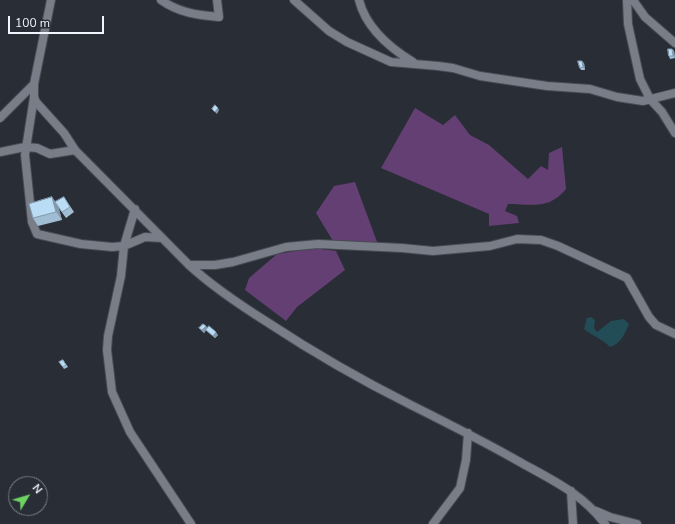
<!DOCTYPE html>
<html>
<head>
<meta charset="utf-8">
<style>
  body { margin:0 }
  #map { position:relative; width:675px; height:524px; overflow:hidden; background:#292d36; font-family:"Nunito Sans",sans-serif }
  canvas { display:block }
  .north { position:absolute; left:8px; top:476px; width:40px; height:40px; box-sizing:border-box; background:#292d36; border:1px solid #797d85; border-radius:50%; rotate:52deg; font-size:11px; font-weight:700; line-height:16px; text-align:center; color:#f2f5fb }
  .north::after { content:''; display:block; margin:auto; width:14px; height:18px; background:#6dd361; clip-path:polygon(50% 0,100% 100%,50% 72%,0 100%) }
  .scale { position:absolute; left:8px; top:16px; width:96px; height:18px; box-sizing:border-box; border:2px solid #f2f5fb; border-top:0; padding-left:5px; font-size:12px; line-height:14px; white-space:nowrap; color:#f2f5fb; -webkit-text-stroke:3px #292d36; paint-order:stroke }
</style>
</head>
<body>
<div id="map">
<canvas width="675" height="524"></canvas>
<div class="north">N</div>
<div class="scale">100 m</div>
</div>
<script>
const ctx = document.querySelector('canvas').getContext('2d');
ctx.lineJoin = 'round';
function fillPath(path, color) { ctx.fillStyle = color; ctx.fill(path, 'evenodd'); }
function trace(path, color, width, dash) { ctx.strokeStyle = color; ctx.lineWidth = width; ctx.lineCap = dash ? 'butt' : 'round'; ctx.setLineDash(dash || []); ctx.stroke(path); }
fillPath(new Path2D(`
  M415 108 443 125 455 115 470 135 489 145 528 179 541 166 548 170 549 153 562 147 566 189C549 210 532 204 508 204L505 211 517 216 519 223 489 226V214L381 168Z
  M355 182 380 250 336 246 316 213 334 186Z
  M313 248 336 251 345 270 297 307 286 321 245 290 249 278 277 254Z`), '#643f73');
fillPath(new Path2D(`
  M591 317 595 320 594 328 597 332 611 321 624 319 629 324C625 333 621 344 610 347 602 339 593 336 584 329L587 318Z`), '#224c56');
const minor = new Path2D(`
  M51 0 34 84V97L36 102 64 133 75 150 189 265C213 287 240 305 267 322 314 353 361 380 411 405 447 423 483 441 518 461 550 479 582 493 605 524
  M161 0C179 13 198 15 219 17L217 0
  M294 0 329 31 347 42 391 62 438 66 453 68 480 76 547 86 590 89 617 97 643 101 675 93
  M359 0C366 28 390 48 413 62
  M627 0 628 24 640 79 650 99 662 112 675 133
  M633 0 645 17 675 43
  M34 97 25 155 32 222 37 234 81 244 112 247 124 246 145 237 162 238
  M0 118 34 84
  M0 152 25 147 37 148 50 154 75 150
  M135 209 124 246 121 276 108 336 107 350 112 392 130 432 191 524
  M189 265H215L233 262 286 247 318 244 402 248 433 251 490 246 517 239 541 240 558 246 627 278 649 317 656 325 675 334
  M571 491 573 524
  M596 511 610 517 637 524
  M433 524 460 488 466 460 468 433`);
trace(minor, '#474b52', 10);
trace(minor, '#787d88', 8);
fillPath(new Path2D(`
  M672 49 674 51 675 58 670 59 669 56Z
  M584 63 585 70H581L580 68Z
  M64 197 74 212 66 218 58 207 62 220 38 226 33 218Z
  M206 326 207 328 218 335 215 338 208 332 206 330 204 333 199 328Z
  M63 360 68 367 64 369 59 362Z`), '#a1bdd3');
fillPath(new Path2D(`
  M672 49 674 51 675 58 673 56Z
  M582 61 584 63 585 70 583 67Z
  M218 108 219 110 217 114 215 112Z
  M52 197 58 205 62 220 56 212Z
  M206 326 207 329 204 333 202 330Z
  M216 332 218 335 215 338 213 336Z`), '#839aac');
const building = new Path2D(`
  M668 49H672L673 56H669Z
  M578 61H582L583 67 580 68Z
  M215 105 218 108 215 112 212 109Z
  M52 197 56 212 33 218 29 204Z
  M64 197 70 207 62 212 55 202Z
  M203 324 206 326 202 330 199 328Z
  M209 326 216 332 213 336 206 330Z
  M63 360 66 365 63 367 59 362Z`);
fillPath(building, '#bbdcf5');
trace(building, '#839aac', 1);
</script>
</body>
</html>
